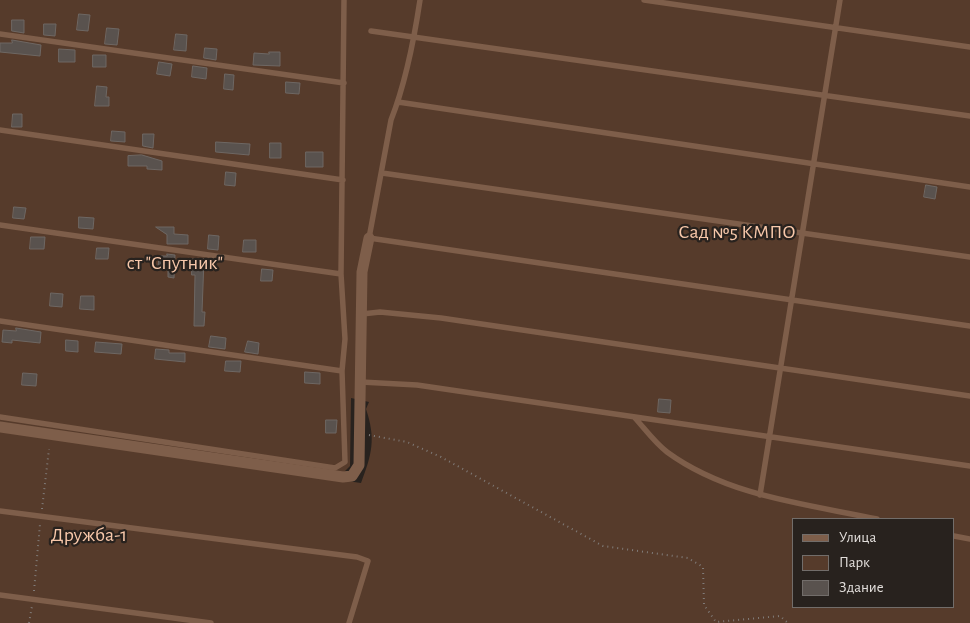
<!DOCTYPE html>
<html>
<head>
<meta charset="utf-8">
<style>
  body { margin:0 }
  #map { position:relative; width:970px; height:623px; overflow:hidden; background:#28221e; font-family:"Alegreya Sans",sans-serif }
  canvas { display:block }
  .legend { position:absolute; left:792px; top:518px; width:162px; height:90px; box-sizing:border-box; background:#28221e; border:1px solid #726d6a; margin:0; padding:6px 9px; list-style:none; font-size:15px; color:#e2dedb }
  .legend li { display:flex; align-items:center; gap:10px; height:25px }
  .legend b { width:25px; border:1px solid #726d6a }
</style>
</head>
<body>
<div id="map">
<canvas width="970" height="623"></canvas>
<ul class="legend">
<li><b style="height:6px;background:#7e5e4a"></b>Улица</li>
<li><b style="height:14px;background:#563b2b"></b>Парк</li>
<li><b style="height:14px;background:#59524e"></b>Здание</li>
</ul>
</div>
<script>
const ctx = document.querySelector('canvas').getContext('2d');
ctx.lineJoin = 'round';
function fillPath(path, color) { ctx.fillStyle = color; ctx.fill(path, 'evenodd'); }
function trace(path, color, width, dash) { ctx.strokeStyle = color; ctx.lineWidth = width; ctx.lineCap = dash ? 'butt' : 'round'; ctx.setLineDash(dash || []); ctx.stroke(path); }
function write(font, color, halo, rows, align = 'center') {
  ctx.font = font + ' "Alegreya Sans",sans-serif'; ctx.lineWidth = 4.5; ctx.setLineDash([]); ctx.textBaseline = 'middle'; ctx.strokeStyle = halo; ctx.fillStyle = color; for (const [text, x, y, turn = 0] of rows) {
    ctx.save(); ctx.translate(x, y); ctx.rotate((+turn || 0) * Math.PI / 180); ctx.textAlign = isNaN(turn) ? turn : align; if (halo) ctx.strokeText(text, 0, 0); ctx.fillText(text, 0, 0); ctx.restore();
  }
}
fillPath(new Path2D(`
  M0 0H970V623H0V431L361 483C372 454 376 439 366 409L369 402 351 398 350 466 343 473 0 423ZM794 519H954V607H794Z`), '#563b2b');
const building = new Path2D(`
  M79 14 90 15 88 31 77 30Z
  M12 20H24V33L12 31Z
  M44 24H56L55 36 44 35Z
  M107 28 119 29 117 45 105 44Z
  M176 34 187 35 186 51 174 50Z
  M12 40 41 45 40 56 0 52V43H12Z
  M205 48 217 49 216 60 204 58Z
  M59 49 75 50V62H59Z
  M269 52H280V66L253 65 254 53 269 54Z
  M93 55H106V67H93Z
  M159 62 172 64 170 76 157 74Z
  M193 66 207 68 206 79 192 77Z
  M225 74 234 75 233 90 224 89Z
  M286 82 300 83 299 94 286 93Z
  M97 86 107 87 106 97H109V106H95Z
  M13 114H22V127H12Z
  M112 131 125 132V142L111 141Z
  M143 134H154L153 148 143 146Z
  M216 142 250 144 249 155 216 152Z
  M270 143H281V158H270Z
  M306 152H323V167H306Z
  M142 155 162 161V170L147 169V166H128V156Z
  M226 172 236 173 235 186 225 185Z
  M926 185 937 187 935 199 924 197Z
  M14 207 26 208 24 219 13 218Z
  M79 217 94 218 93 229 79 228Z
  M156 227H174V234L188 235V244H167V235Z
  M209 235 219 236 218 250 208 249Z
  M31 237H45L44 249H30Z
  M244 240H256V252H243Z
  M97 248H109L108 259H96Z
  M167 254 175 255 174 278 168 277V268L158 267 159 256H167Z
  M192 259H204L202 312H205L204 326H194L195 275H192Z
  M262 269 273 270 272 281H261Z
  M51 293 63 294 62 307 50 306Z
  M81 296H94V310L80 309Z
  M16 328 41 332 40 343 12 340V343L2 342 3 330 16 331Z
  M211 336 226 338 225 349 209 347Z
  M66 340 78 341V352L66 351Z
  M248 341 259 343 258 354 245 352Z
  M96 342 122 344 121 354 95 352Z
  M156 349 169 350V353H185V362L155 359Z
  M226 361H241L240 372 225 371Z
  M305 372 320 373V384L305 383Z
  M23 373 37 374 36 386 22 385Z
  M659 399 671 400 670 413 658 412Z
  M326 420H337L336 433H326Z`);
fillPath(building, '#59524e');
trace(building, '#6e6763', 1);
trace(new Path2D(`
  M369 435 407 442 441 457 603 546 688 558 703 567 704 605 716 622 780 616 788 623
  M42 509 49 449
  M34 591 40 524
  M29 623 32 606`), '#807b78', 2, [1, 4]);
trace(new Path2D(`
  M420 0C414 40 406 82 391 120L369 238 970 326
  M644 0 970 47
  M371 31 970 116
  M0 34 344 83
  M398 102 970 187
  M0 130 343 180
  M382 173 970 257
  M0 225 341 274
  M362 314 380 312 441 318 970 396
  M0 321 342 371
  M361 382 417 385 970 466
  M0 417 335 468 345 462 342 371 345 339 341 274 344 0
  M635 418C645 429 655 443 667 452 727 496 805 504 877 519
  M760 495 840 0
  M0 511 357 557 368 561 349 623
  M954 536 970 539
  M0 595 211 623`), '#7e5e4a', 5.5);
trace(new Path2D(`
  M0 427 343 477 352 476 359 465 362 272 369 238`), '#7e5e4a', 11);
write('20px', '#f8c8aa', '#28221e', [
  ["Сад №5 КМПО",737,232],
  ["ст \"Спутник\"",175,263],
  ["Дружба-1",89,535]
]);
</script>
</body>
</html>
